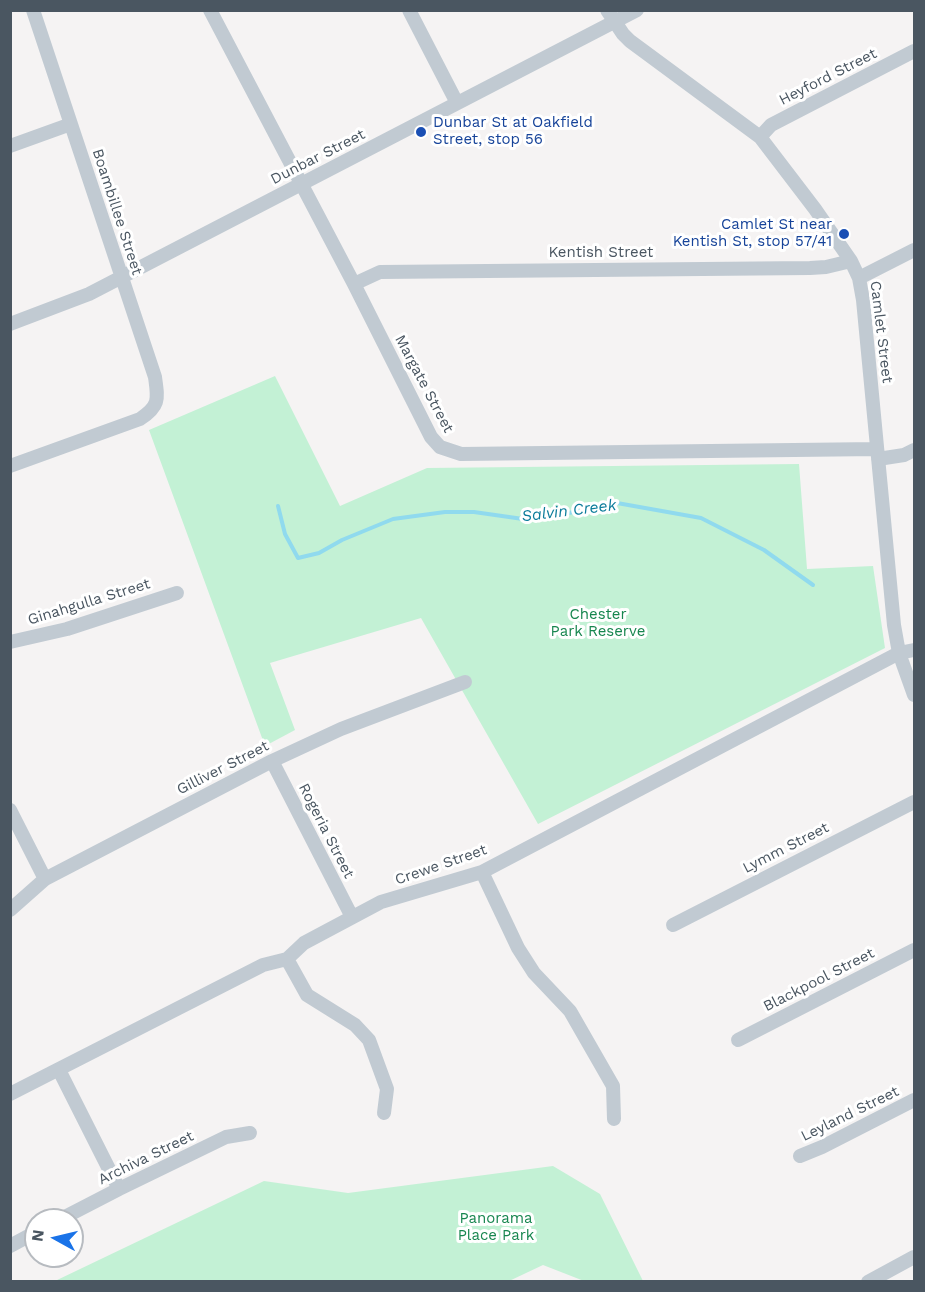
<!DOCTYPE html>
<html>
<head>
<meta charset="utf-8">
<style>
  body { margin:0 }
  #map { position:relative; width:925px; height:1292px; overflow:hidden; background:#f5f3f3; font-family:"Work Sans",sans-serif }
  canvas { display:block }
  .frame { position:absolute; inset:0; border:12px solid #4a5661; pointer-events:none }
  .north { position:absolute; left:24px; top:1208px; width:60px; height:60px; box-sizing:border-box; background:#fff; border:2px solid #b7bbc0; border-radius:50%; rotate:278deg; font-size:16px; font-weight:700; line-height:24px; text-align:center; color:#4a5661 }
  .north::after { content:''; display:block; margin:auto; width:21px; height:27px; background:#1a73e8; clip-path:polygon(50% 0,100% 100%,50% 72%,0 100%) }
</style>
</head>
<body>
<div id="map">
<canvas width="925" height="1292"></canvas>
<div class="frame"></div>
<div class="north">N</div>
</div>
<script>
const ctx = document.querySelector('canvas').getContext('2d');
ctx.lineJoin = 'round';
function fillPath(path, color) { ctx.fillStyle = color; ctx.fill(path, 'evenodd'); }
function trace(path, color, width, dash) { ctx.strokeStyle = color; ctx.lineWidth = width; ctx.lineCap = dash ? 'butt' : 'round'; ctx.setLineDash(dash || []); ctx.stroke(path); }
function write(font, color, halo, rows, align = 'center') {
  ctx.font = font + ' "Work Sans",sans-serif'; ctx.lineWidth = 6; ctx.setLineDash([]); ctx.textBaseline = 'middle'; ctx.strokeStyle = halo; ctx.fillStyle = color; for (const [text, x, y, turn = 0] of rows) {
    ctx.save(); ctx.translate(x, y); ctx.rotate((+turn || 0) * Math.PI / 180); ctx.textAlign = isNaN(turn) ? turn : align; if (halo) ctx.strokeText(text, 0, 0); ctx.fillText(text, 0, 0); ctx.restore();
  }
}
fillPath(new Path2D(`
  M275 376 340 506 427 468 799 464 807 569 873 566 885 648 538 824 421 618 270 663 295 730 265 746 149 430Z
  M553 1166 600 1194 643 1281H584L543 1265 507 1282 55 1281 264 1181 348 1193Z`), '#c3f1d5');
trace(new Path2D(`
  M278 506 285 534 298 558 319 553 342 540 393 519 445 512H474L523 519 564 514 617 503 701 518 764 550 813 585`), '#90daee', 4);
trace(new Path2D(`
  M210 10 354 284 431 437 440 447 461 454 877 449
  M409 10 457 103
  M607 10 623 34 630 41 760 137 815 209 851 261 859 278 863 300 894 625 899 653 914 695
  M760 137 771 125 914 51
  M10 146 71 124
  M859 278 914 250
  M354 284 380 272 810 268 826 267 851 261
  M10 324 89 294 637 10
  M878 459 904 455 914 450
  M10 466 140 419C160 406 158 399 155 377L33 10
  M10 642 67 629 177 593
  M272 761 352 917
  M10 810 45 879
  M482 872 518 948 534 973 570 1011 613 1086 614 1119
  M10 910 45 879 272 761 341 729 465 682
  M673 925 914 802
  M287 959 307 995 355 1025 369 1040 387 1089 384 1113
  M738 1040 914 950
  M59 1070 119 1189
  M10 1094 263 965 287 959 304 943 381 902 482 872 899 653 914 650
  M800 1156 822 1147 914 1100
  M59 1220 119 1189 226 1137 250 1133
  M10 1246 36 1232
  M868 1282 914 1257`), '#c1cad2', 14);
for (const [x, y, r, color] of [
  [421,132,6,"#1a4fb4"],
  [844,234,6,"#1a4fb4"]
]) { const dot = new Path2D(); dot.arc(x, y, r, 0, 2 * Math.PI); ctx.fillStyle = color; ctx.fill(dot); trace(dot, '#fff', 2); }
write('15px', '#4a5661', '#fff', [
  ["Heyford Street",828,77,-27],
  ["Dunbar Street",318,157,-27],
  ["Boambillee Street",117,212,72],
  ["Kentish Street",601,253],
  ["Camlet Street",881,332,83],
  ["Margate Street",424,384,62],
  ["Ginahgulla Street",89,602,-17],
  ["Gilliver Street",223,768,-27],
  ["Rogeria Street",326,831,63],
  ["Lymm Street",786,848,-27],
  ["Crewe Street",441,865,-19],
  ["Blackpool Street",819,980,-27],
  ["Leyland Street",850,1114,-26],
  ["Archiva Street",146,1158,-26]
]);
write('15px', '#164399', '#fff', [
  ["Dunbar St at Oakfield",433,123],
  ["Street, stop 56",433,140],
  ["Camlet St near",832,225,"right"],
  ["Kentish St, stop 57/41",832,242,"right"]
], 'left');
write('15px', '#17864f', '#fff', [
  ["Chester",598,615],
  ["Park Reserve",598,632],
  ["Panorama",496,1219],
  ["Place Park",496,1236]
]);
write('italic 16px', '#0c7c9b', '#fff', [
  ["Salvin Creek",569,511,-7]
]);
</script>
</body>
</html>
